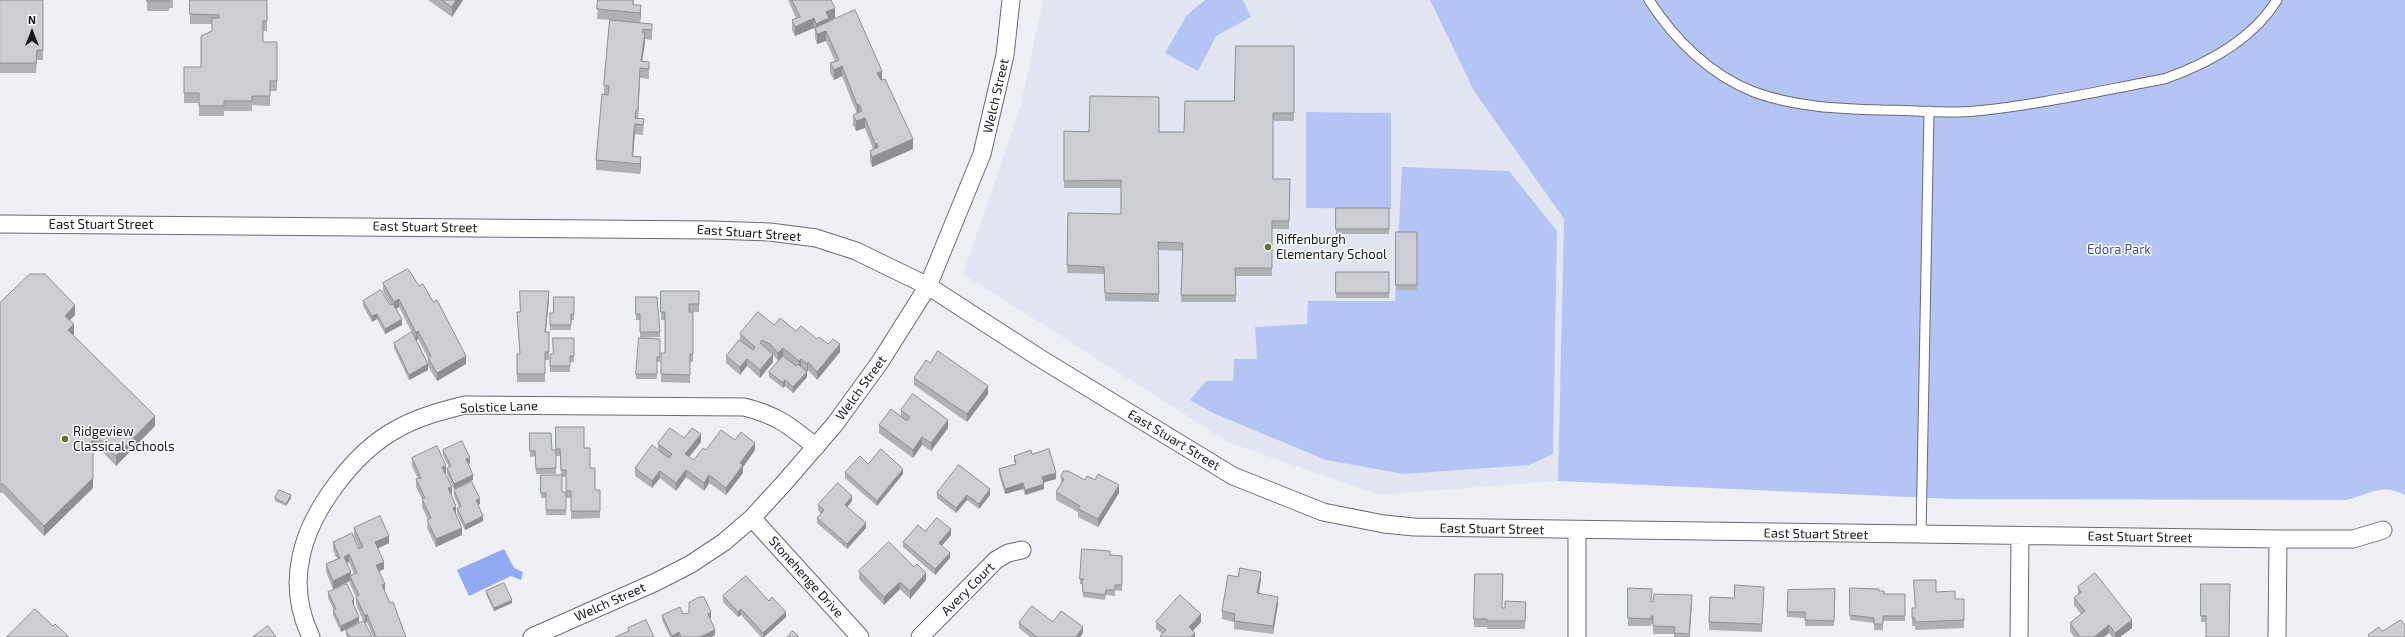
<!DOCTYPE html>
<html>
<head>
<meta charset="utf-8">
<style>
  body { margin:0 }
  #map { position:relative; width:2405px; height:637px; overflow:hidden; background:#eef0f5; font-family:"Exo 2",sans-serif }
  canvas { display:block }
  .north { position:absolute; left:12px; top:12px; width:40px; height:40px; -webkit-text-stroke:3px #fff; paint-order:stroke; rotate:0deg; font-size:11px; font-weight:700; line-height:16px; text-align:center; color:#161719 }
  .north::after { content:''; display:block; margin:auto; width:14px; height:18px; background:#161719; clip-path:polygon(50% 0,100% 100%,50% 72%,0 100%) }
</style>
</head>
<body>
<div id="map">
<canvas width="2405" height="637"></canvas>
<div class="north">N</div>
</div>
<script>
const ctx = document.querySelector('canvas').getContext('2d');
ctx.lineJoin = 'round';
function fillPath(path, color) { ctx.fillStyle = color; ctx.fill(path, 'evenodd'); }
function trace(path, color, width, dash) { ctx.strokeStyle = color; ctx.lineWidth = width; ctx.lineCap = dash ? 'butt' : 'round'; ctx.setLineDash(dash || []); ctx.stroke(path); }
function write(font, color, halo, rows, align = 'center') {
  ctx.font = font + ' "Exo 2",sans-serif'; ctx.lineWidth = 3; ctx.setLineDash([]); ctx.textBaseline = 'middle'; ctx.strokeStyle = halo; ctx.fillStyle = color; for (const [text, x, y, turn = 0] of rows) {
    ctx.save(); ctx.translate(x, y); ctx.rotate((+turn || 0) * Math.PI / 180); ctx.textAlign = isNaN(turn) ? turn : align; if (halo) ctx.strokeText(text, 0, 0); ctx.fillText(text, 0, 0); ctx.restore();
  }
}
fillPath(new Path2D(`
  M1043 0H1430L1474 91 1564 219 1558 481 1380 495 1230 443 963 274 1020 108Z`), '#e2e6f3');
fillPath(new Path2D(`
  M1205 0H1243L1251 17 1216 36 1198 71 1165 53 1187 15Z
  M1430 0H2405V495C2379 482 2369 496 2345 500L1952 499 1558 481 1564 219 1474 91Z
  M1306 112 1391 113V209L1306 208Z
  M1402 167 1509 171 1557 231 1553 454 1529 465 1404 474 1326 460 1213 413 1190 400 1206 381H1233L1234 359H1257L1255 327 1307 324 1308 301H1395Z`), '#b4c4f4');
fillPath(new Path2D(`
  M504 549 514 568 523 572 521 580 511 576 469 596 457 570Z`), '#92a9f4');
const lane = new Path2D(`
  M1649 0C1674 39 1710 75 1754 92 1795 107 1839 109 1882 110 1913 110 1945 114 1976 111 2038 105 2103 90 2164 79 2207 64 2252 40 2277 0
  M1921 535 1929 111`);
const street = new Path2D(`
  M0 224 712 230 770 232 816 238 856 251 928 286 1038 357 1233 476 1323 512 1384 524 1414 527 2278 539H2353L2383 530
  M752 518 860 637
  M1577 530V637
  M311 637C299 612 295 584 301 557 310 511 354 452 397 429 418 417 441 411 465 405L744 407C777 415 790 426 816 447
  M532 637 656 582 691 564 724 542 752 518 785 482 835 424 880 362 928 286 982 154 1005 55 1011 0
  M920 637 996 560 1008 553 1022 550
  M2019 637 2020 536
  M2277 637 2278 539`);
trace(lane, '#6a6b70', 11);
trace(street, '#6a6b70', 19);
trace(lane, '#fff', 9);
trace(street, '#fff', 17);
fillPath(new Path2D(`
  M0 0H43V60H37L36 73H0Z
  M133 0H173V8H169V11H147V0Z
  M190 0H267V31H263V42H277V91H270V106L252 105V111H224V116H199V103H184V67H201L212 31V24H190Z
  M428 0H463L452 17Z
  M598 0H634V5H641L640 23 652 24V40L645 39 642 61 649 62V79L640 78 638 118 644 119 643 135 635 134 634 141 633 156 641 157 640 174 596 170V160L604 94V85L610 20 597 19Z
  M788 0H831L835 18 829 21V22L882 80 913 149 872 167 870 161V151L873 149 865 128 856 131 853 125V115L857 114 842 76 834 80 830 73V63L835 61 826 41 817 44 815 38V31L814 28 795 36 792 30V20L796 18Z
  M1294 46V121H1273V179H1290L1289 229H1272V276H1235L1236 302H1181L1183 251 1158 250 1159 302 1105 301 1104 274 1067 273 1068 213 1121 214V188H1064V131L1184 132 1234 101Z
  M1336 208H1389V234H1336Z
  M1396 232H1417V290H1396Z
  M1336 272H1389V298H1336Z
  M383 283 419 286 466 364 437 381 428 366V370L409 380 394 348V343L412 333 399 307 396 309 402 325 385 334 377 319 372 322 363 306V301L390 305H391L383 291ZM418 339 428 358V364L416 340Z
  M661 291H699V312H693V362H690V383L661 382V353H665V320H661Z
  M574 297V320H571V330H550V313H553Z
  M636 297 660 332V337L640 338V320H636Z
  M549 299 546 332H549V360H545V382H517V354H520L517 312H520Z
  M0 303 75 315 70 320 74 334 73 335 155 426 116 466 97 446 93 450V488L44 536 3 493H0Z
  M774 325 796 331 817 339 828 344 840 352 817 380 808 370 807 372V377L793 393 785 386 783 388 769 377V372L778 361 773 355V362L760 378 747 366 740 375 726 363V356L740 340V334Z
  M574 338V362H570V372H550V354H553Z
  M660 339V362H657V379H636V374Z
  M930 363 988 394 967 422 914 385V378Z
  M901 410 948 428 931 451 922 445 913 458 879 433V425L901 417Z
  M556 427 584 448 595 490H600V518L571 519V498H566V477H562V492H566V515H546V498H541V475H561L560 456H556Z
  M530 433 552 450H556V474H536L535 456 530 457Z
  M684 438 701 442 689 457 694 460 706 450 735 440 755 450 743 467V473L726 495 709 483 704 491 686 477 676 491 660 478 652 488 635 476V468L658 450V444Z
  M443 450 470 463 468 464 473 480 454 489 447 474V468L449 467 443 455Z
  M1032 454 1056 479 1044 482V489L1025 495 1023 489 1005 494 999 474V469L1015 464 1014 461V456Z
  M412 458 446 473 445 474 452 494 451 495 456 514V515L462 535 436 547 427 528 428 520 422 507V499L416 487V479H418L412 466Z
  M868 464 903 474 877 506 845 478V472Z
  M1061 477 1085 480 1119 493 1098 527 1078 517V512L1056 500V492L1061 484Z
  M454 490 480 504 478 505 483 521 465 530 457 514V508L459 507 454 496Z
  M937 493 990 495 979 509 967 500 956 513 937 498Z
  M275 498H291L286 506 275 501Z
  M852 501 847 507 866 528 847 549 817 523V518L821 514 818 510V505Z
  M354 528 389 543 378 548 384 569 379 571 385 591 384 592 406 637H373L367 622 365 623 372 637H347L346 635V630L363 621 356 604V597L350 584V581L333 589 326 572V564L337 559 333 550V542L359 549H360L354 536ZM349 562 354 574 351 576 347 563Z
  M925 531 951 535 941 546 950 558 935 575 903 547V542Z
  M1110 555 1122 556V591L1115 590V596L1106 595 1105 600 1083 597 1082 584H1080V579Z
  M859 571 926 580 910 599 900 589 884 605 859 579Z
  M1238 577 1261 580 1259 593 1278 604 1273 634 1234 629V622L1222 619V611Z
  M2201 584H2230L2206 622H2201Z
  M1764 587 1762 632 1709 630V622L1734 598Z
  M2078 587 2132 628 2120 637H2112L2109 633 2104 637H2074L2070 631V623L2081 614 2074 605V598L2078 595Z
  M1850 588 1884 594H1905V621H1883V630H1874V623L1850 620Z
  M1835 589 1834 626H1805V618L1787 617 1788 590Z
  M486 591 512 603 494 611 486 594Z
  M328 592 354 605 359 622 341 632 333 615V610H334L328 598Z
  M723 596 769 601 786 617 764 637H761L741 615 738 617 723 602Z
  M1955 599H1964V628L1915 630V626H1912V608H1915Z
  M1526 602 1525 629H1487V627H1474V619L1502 608H1505Z
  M1652 602 1692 603 1690 637H1674V634H1653V624H1651V626H1628V618Z
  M683 614 711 617 710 618 715 635 711 637H670L662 620V615Z
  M1053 622 1083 633 1080 637H1030L1019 628V623Z
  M1156 622H1201L1193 631 1195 637H1160L1162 634 1156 629Z`), '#afb1b5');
fillPath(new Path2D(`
  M456 0H463L452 17V7Z
  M641 5V15L640 23V13Z
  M835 8V18L829 21V28L816 31V24L826 12Z
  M814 18V28L795 36V27Z
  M826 31V41L817 44V34Z
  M645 33V43L641 69V61Z
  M842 66V76L834 80V70Z
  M640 68V78L638 120V110Z
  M882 71V81L877 83V73Z
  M859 104V114L857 115V105Z
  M865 118V128L856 131V121Z
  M635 124V134L632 166V156Z
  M913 139V149L872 167V157Z
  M877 143V153L875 154V144Z
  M641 157V167L640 174V164Z
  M549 291V299L545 340V332Z
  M399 299V307L394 310V302Z
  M75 305V315L65 325V316Z
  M377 314V319L372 322V316Z
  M402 319V325L385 334V329Z
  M74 324V334L68 340V330Z
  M418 331V339L416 341V333Z
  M840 344V352L817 380V372Z
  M783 348V356L778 361V353Z
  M773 354V362L760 378V370Z
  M466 356V364L437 381V373Z
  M747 359V366L740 375V367Z
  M801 359V366L799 369V361Z
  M808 362V370L807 372V364Z
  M428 364V370L409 380V375Z
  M807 372V377L793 393V387Z
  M785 380V386L783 388V383Z
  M988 386V394L967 422V414Z
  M155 416V426L116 466V456Z
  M948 420V428L931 451V443Z
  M701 434V442L685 462V454Z
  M97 436V446L88 455V445Z
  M922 437V445L913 458V450Z
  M755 443V450L743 467V473L726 495V488L740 463Z
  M470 458V463L466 464V459Z
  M446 466V473L442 475V467Z
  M903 469V474L877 506V501Z
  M686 470V477L676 491V483Z
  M660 471V478L652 488V481Z
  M1056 473V479L1042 483V477Z
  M473 475V480L454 489V484Z
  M709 475V483L704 491V483Z
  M93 478V488L44 536V526Z
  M1023 483V489L1005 494V489Z
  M1044 484V489L1025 495V490Z
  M1119 485V493L1098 527V519Z
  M452 487V494L448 496V488Z
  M990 489V495L979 509V504Z
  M291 495V498L286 506V504Z
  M967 495V500L956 513V508Z
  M852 496V501L845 510V505Z
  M480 499V504L476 505V500Z
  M456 506V514L453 516V508Z
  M483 516V521L465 530V525Z
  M866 523V528L847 549V544Z
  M462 528V535L436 547V539Z
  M951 529V535L939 549V543Z
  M389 536V543L375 550V542Z
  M950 553V558L935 575V569Z
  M349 554V562L344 564V557Z
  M384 562V569L376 573V565Z
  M351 572V580L350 576V581L333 589V581Z
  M1261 572V580L1257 601V593Z
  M926 573V580L910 599V591Z
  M900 582V589L884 605V597Z
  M385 584V591L382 593V585Z
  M1692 595V603L1689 637V634Z
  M1278 597V604L1273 634V626Z
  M354 599V605L352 606V601Z
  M512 600V603L494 611V608Z
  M741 609V615L738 617V612Z
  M711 612V617L708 619V614Z
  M786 612V617L764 637H763V633Z
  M367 614V622L365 624V616Z
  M1201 614V622L1189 635V627Z
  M359 617V622L341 632V626Z
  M2132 620V628L2120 637H2115V633Z
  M2109 625V633L2104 637H2094Z
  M1083 627V633L1080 637H1076Z
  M715 630V635L711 637H700Z
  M679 632V637H672V636Z
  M1195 633V637H1191Z`), '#8f9094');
const building = new Path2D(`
  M0 0H43V50H37L36 63H0Z
  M147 0H169V1H147Z
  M190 0H267V21H263V42H277V81H270V96H252V101H224V106H199V93H184V67H201V36L212 31V18H219V15L190 14Z
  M442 0H456L452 7Z
  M598 0H633V5H641L640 13 597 9Z
  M792 0H831L835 8 826 12 829 18 816 24 814 18 795 27 792 20 800 17Z
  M855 10 882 71 877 73 881 80 885 79 913 139 872 157 870 151 878 147 877 143 875 144 865 118 856 121 853 115 862 111 859 104 857 105 842 66 834 70 830 63 839 60 826 31 817 34 815 28Z
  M610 20 652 24V30L643 29V33H645L641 61 649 62V69L640 68 638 110H636L635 118 644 119 643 125 635 124 634 131 632 156 641 157 640 164 596 160 602 94 608 95 609 86 604 85Z
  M1236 46H1294V113H1273V179H1290L1289 221H1272V268H1235L1236 295H1181L1183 243 1158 242 1159 294 1105 293 1104 267 1067 265 1068 213 1121 214V180L1064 181V131L1089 132 1090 96 1159 97V132H1184L1185 101H1234Z
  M1336 208H1389V229H1336Z
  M1396 232H1417V285H1396Z
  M408 269 419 286 423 284 433 302 437 300 466 356 437 373 428 358 431 356 418 331 416 333 399 299 394 302 383 283Z
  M1336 272H1389V293H1336Z
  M30 274H45L75 305 65 316 74 324 68 330 155 416 116 456 97 436 88 445 93 450V478L44 526 3 484H0V303Z
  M381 290 390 305 393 304 402 319 385 329 377 314 372 316 363 301Z
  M520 291H549L545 332H549V352H545V374H517V354H520L517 312H520Z
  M661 291H699V304H689V312H693V354H690V375L661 374V353H665V312H661Z
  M554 297H574V314H571V325H550V313H553Z
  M636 297H657L660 332H640V314H636Z
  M758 312 774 325 780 318 796 331 801 326 817 339 819 337 828 344 833 339 840 344 817 372 808 362 807 364 801 359 799 361 783 348 778 353 770 344 762 340 760 343 773 354 760 370 747 359 740 367 726 356 739 340 753 350 755 347 740 334Z
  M412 332 428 364 409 375 394 343Z
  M553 338H574V356H570V366H550V354H553Z
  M639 338 660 339V357H657V374H636Z
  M938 351 988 386 967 414 914 378 926 360 930 363Z
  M783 356 796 366 798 364 807 372 793 387 785 380 783 383 769 372Z
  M913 394 948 420 931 443 922 437 913 450 879 425 891 409 907 421 910 417 901 410Z
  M556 427H584V448H590V468H595V490H600V511H571V491H566V470H561L560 449H556Z
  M670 428 684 438 692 428 701 434 685 454 694 460 703 448 706 450 721 430 735 440 741 432 755 443 740 463 743 465 726 488 709 475 704 483 686 470 676 483 660 471 652 481 635 468 652 445 669 458 672 454 658 444Z
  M530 433H551L552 450H556V468L536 469 535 451H530Z
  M462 441 470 458 466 459 473 475 454 484 447 468 451 466 443 450Z
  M437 446 446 466 442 467 452 487 448 488 456 506 453 508 462 528 436 539 427 520 431 518 422 499 425 498 416 479 421 478 412 458Z
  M881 449 903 469 877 501 845 472 860 456 868 464Z
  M1049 449 1056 473 1042 477 1044 484 1025 490 1023 483 1005 489 999 469 1016 464 1014 456 1031 450 1032 454Z
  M959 465 990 489 979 504 967 495 956 508 937 493Z
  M1064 471H1068L1085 480 1087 476 1095 480 1098 474 1119 485 1098 519 1078 509 1080 506 1056 492 1064 479 1061 477Z
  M541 475H562V492H566V510H546V493H541Z
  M472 482 480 499 476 500 483 516 465 525 457 508 461 506 454 490Z
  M838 483 852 496 845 505 866 523 847 544 817 518 824 510 818 505Z
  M279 490 291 495 286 504 275 498Z
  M380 516 389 536 375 542 384 562 376 565 385 584 382 585 390 603 393 602 406 637H376L367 614 365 616 356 597 359 595 350 576 357 573 349 554 344 557 351 572 333 581 326 564 340 558 333 542 352 533 359 549 363 547 354 528Z
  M937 518 951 529 939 543 950 553 935 569 903 542 918 525 925 531Z
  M889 542 914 567 917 564 926 573 910 591 900 582 884 597 859 571Z
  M1082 549 1110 551V555L1122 556V585H1115V590H1106L1105 595 1083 592 1082 581 1084 579H1080Z
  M1240 568 1261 572 1257 593 1278 597 1273 626 1234 621 1235 614 1222 611 1228 575 1238 577Z
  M2095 573 2132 620 2115 633 2109 625 2094 637H2080L2070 623 2085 611 2074 598 2081 592 2078 587Z
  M1475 574H1503L1502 608H1505V601L1526 602 1525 621H1487V619H1474Z
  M746 576 769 601 772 597 786 612 763 633 741 609 738 612 723 596Z
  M1914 580H1936V592L1955 591V599H1964V620L1915 622V618H1912V608H1915Z
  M504 583 512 600 494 608 486 591Z
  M347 584 354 599 352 601 359 617 341 626 333 610 336 609 328 592Z
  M2201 584H2230L2229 637H2206V616H2201Z
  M1735 585 1764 587 1762 624 1709 622 1710 597 1734 598Z
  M1628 588 1652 589 1651 602H1653L1654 594 1692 595 1689 634 1674 633 1675 627 1653 626V616H1651V619L1628 618Z
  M1850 588 1879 589V591H1884V594H1905V616H1883V624H1874V618L1850 615Z
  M1835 589 1834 621 1805 620V612H1787L1788 590Z
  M1180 595 1201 614 1189 627 1195 633 1191 637H1161L1160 636 1166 630 1156 622Z
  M699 597H704L711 612 708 614 715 630 700 637H681L679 632 672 636 662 615 680 607 683 614 689 613V603Z
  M1032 606 1053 622 1061 611 1083 627 1076 637H1037L1019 623Z
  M35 609 53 626 55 624 69 637H7Z
  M646 620 654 637H615L629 631 628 628Z
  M2401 620 2405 625V637H2369L2368 635 2379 627 2382 631Z
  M364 621 372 637H349L346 630Z
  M268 626 276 637H253Z
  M793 631 799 637H787Z`);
fillPath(building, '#ccced3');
trace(building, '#8f9094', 1);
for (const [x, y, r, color] of [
  [1268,247,4,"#627422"],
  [65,439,4,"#627422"]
]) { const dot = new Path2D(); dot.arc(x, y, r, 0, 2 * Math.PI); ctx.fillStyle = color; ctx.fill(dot); trace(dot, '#fff', 1.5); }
write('13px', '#161719', '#fff', [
  ["Welch Street",996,96,-77],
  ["East Stuart Street",101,225],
  ["East Stuart Street",425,227,1],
  ["East Stuart Street",749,233,4],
  ["Welch Street",861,388,-54],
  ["Solstice Lane",499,407,-2],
  ["East Stuart Street",1174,440,31],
  ["East Stuart Street",1492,529,1],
  ["East Stuart Street",1816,534,1],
  ["East Stuart Street",2140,537,1],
  ["Stonehenge Drive",806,577,48],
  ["Avery Court",968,589,-45],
  ["Welch Street",610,602,-24]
]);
write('13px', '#161719', '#fff', [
  ["Riffenburgh",1276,240],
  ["Elementary School",1276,255],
  ["Ridgeview",73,432],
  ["Classical Schools",73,447]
], 'left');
write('13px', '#3b4ea6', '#fff', [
  ["Edora Park",2119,250]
]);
</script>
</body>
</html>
